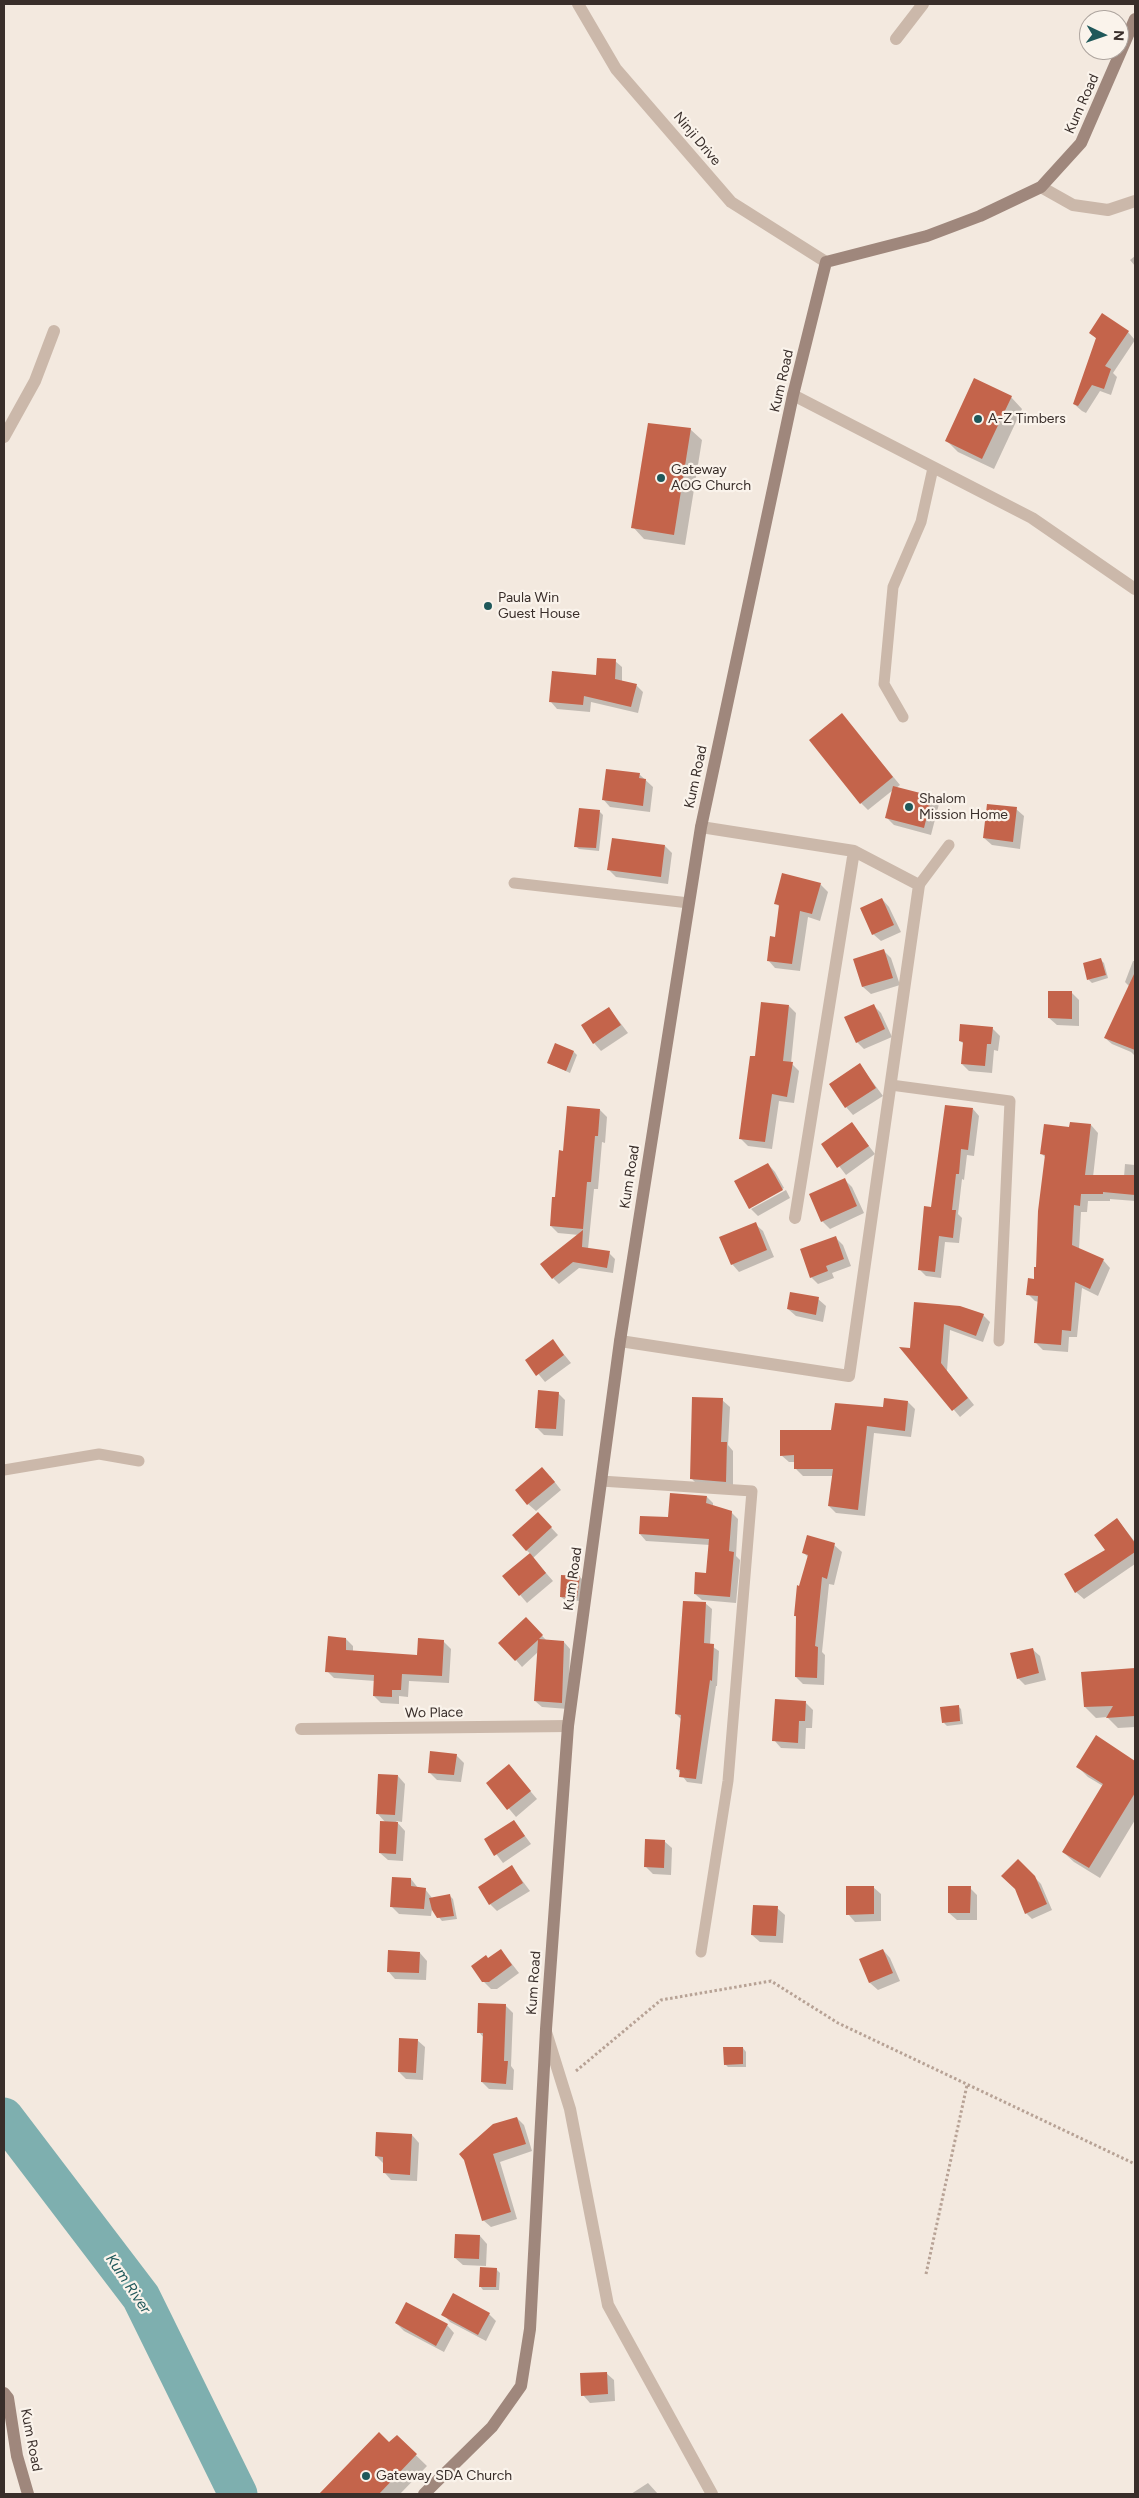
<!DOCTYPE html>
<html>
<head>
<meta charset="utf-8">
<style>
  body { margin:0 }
  #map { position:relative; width:1139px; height:2498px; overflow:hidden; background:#f3e9df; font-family:Figtree,sans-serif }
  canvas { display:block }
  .frame { position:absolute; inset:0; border:5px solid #392e2a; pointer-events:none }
  .north { position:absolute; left:1079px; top:10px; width:50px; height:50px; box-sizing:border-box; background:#faf3eb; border:1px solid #ada49e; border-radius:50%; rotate:93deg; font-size:14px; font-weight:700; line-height:20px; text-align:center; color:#392e2a }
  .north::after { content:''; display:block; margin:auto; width:18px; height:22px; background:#1f585a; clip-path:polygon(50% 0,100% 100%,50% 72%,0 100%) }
</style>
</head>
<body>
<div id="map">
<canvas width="1139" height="2498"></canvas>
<div class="frame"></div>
<div class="north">N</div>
</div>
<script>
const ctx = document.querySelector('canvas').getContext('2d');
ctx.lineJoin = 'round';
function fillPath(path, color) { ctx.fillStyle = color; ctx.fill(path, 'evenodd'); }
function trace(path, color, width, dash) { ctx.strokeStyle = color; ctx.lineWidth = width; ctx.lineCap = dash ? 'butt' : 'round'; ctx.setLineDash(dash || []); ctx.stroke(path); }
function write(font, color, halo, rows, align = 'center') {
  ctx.font = font + ' Figtree,sans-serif'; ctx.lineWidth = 4.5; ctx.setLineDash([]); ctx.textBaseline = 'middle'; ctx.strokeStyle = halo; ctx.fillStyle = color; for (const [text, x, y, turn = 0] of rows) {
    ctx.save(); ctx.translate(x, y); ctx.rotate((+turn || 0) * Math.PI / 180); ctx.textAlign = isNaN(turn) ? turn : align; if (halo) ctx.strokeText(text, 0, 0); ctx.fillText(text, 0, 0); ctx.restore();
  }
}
fillPath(new Path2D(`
  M1135 256V266L1130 260Z
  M1128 332 1135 340 1113 373 1117 377 1111 395 1100 391 1086 413 1082 411 1074 404 1097 339 1090 333Z
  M1011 397 1022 409 994 469 958 452 947 441Z
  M690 429 702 440 685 545 644 539 633 527Z
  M615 661 622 667V682L637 686 643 692 638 713 591 702 590 712 557 709 551 702 597 677Z
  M842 715 900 785 896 788 932 797 939 804 931 835 894 825 887 818 893 790 868 810 861 803Z
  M639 774 653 787 650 812 610 807 603 799Z
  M1016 809 1024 816 1020 849 992 845 984 838Z
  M599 811 603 815 599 851 579 849 575 846Z
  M665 846 672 853 668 884 616 877 609 870Z
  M820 884 828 892 820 921 808 917 800 971 775 968 768 960 776 938 780 907 775 903Z
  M882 899 889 907 901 932 881 941 873 934Z
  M884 951 891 958 900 985 871 994 863 987 854 960Z
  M1101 960 1104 963 1108 978 1092 983 1089 980 1084 964Z
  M1133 961H1135V1056L1131 1052 1112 1044 1105 1038 1130 987 1125 982Z
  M1071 992 1079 1000V1026L1057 1025 1049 1018Z
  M873 1005 881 1013 892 1037 864 1049 857 1042Z
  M789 1006 796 1013 791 1063 799 1071 794 1103 779 1101 772 1149 748 1146 740 1138 756 1058Z
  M609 1008 628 1033 601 1051 594 1043Z
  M992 1028 1000 1036 998 1051 994 1050 992 1073 969 1071 962 1064 964 1044 960 1041Z
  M574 1052 577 1055 570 1073 548 1063Z
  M860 1065 883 1096 853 1115 846 1107Z
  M973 1109 979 1116 974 1156 967 1155 964 1180 962 1179 958 1214 962 1218 959 1243 945 1242 941 1278 926 1276 920 1270 932 1208Z
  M600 1110 607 1117 605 1143 602 1142 598 1189H594L588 1249 609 1253 615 1259 613 1273 579 1268 559 1284 553 1278 579 1235 558 1233 551 1226 564 1152Z
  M852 1124 875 1154 846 1175 823 1145Z
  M1091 1125 1098 1133 1093 1177H1124L1125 1164 1135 1165V1201L1110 1199V1201H1088L1087 1212H1081L1079 1249 1103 1260 1110 1268 1098 1296 1082 1288 1077 1337H1069L1068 1352 1043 1350 1036 1343 1039 1302 1035 1301 1028 1294 1035 1280 1038 1268 1046 1158 1042 1154 1070 1129Z
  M768 1164 775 1172 784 1188 751 1207V1209L736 1182Z
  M845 1180 852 1187 864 1213 830 1229 822 1221Z
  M786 1190 790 1198 758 1216 751 1209Z
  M755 1224 763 1231 774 1257 739 1272 732 1264Z
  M836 1238 843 1245 851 1266 832 1273 834 1278 818 1284 811 1277Z
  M818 1299 826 1306 823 1322 796 1316 788 1309Z
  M916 1303 983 1315 990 1322 983 1342 950 1330 947 1371 974 1405 960 1417 902 1348 911 1349Z
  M553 1341 571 1363 545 1382 527 1360Z
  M558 1393 565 1400 563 1436 544 1435 536 1427Z
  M722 1400 730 1407 728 1445 733 1451V1489L699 1486 692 1479Z
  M908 1402 915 1409 911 1437 874 1433 865 1516 836 1513 829 1506 833 1476H803L796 1469V1462H789L781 1455 884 1408Z
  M550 1476 561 1490 536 1511 528 1504Z
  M707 1497 713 1503V1506L731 1512 738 1519 736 1556 740 1560 736 1603 702 1600 695 1594 707 1574 710 1545 646 1541 640 1534Z
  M1117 1519 1135 1542V1564L1084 1599 1076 1592 1106 1550Z
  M545 1521 558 1535 533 1558 553 1581 527 1603 504 1576 531 1554 526 1550Z
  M834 1545 842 1552 834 1585 829 1584 822 1652 825 1655 824 1685 803 1684 796 1677 798 1618 795 1616 809 1558 803 1552Z
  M580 1577 583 1580 580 1601 565 1600 561 1597Z
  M705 1603 712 1609 710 1645 719 1651 717 1686H716L702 1784 687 1782 677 1769 681 1719 676 1714Z
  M526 1619 547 1641 564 1642 570 1649 568 1709 542 1707 535 1701 538 1652 522 1667 516 1660Z
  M346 1639 353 1646V1652L418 1656 443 1641 451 1649 449 1683 409 1681 408 1697 399 1696V1704L381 1703 374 1696 375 1681 334 1678 327 1671Z
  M1032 1649 1040 1656 1046 1680 1025 1685 1018 1678Z
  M1135 1670V1727L1118 1728 1107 1717 1096 1718 1085 1707 1083 1673Z
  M806 1703 813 1710 812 1728H806L805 1749 781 1748 774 1740Z
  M958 1706 961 1709 963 1724 947 1726 944 1723Z
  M1095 1738 1135 1763V1820L1100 1878 1074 1862 1063 1852 1103 1786 1088 1777 1077 1766Z
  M456 1755 464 1763 461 1782 437 1780 429 1772Z
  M509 1766 537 1799 516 1817 488 1784Z
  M398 1776 405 1784 402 1822 396 1821 405 1831 403 1861 388 1860 380 1853 386 1823 377 1813Z
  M514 1821 531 1844 503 1863 485 1839Z
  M664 1841 672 1848 671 1875 653 1874 646 1867Z
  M1018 1860 1041 1884 1052 1910 1032 1919 1026 1913Z
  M512 1867 530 1891 497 1911 490 1904Z
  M411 1879 418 1888 425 1889 432 1898 450 1896 453 1899 457 1919 442 1921 432 1909 431 1916 399 1914 391 1906Z
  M873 1887 881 1894V1921L855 1922 848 1914Z
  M970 1888 977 1895V1920H957L949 1913Z
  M777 1908 785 1915 783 1943 760 1942 752 1935Z
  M501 1950 519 1973 497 1989H491L483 1981 489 1959Z
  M883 1950 890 1958 900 1981 878 1990 870 1983 861 1960Z
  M420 1953 427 1961 426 1980 395 1979 388 1971Z
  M505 2005 513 2013 511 2066 514 2070 513 2090 489 2089 482 2082 484 2038 479 2032Z
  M417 2040 425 2047 423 2080 406 2079 399 2072Z
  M743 2048 746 2052V2067H728L725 2064Z
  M517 2118 524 2125 532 2151 500 2162 517 2219 491 2227 483 2220 465 2159Z
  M412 2135 419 2143 417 2181 391 2180 384 2172 383 2163 376 2156Z
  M480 2236 487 2244 486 2266 463 2265 455 2258Z
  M496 2269 500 2273 499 2290H483L480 2286Z
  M443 2314H489L496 2321 486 2341 450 2322Z
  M396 2323 447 2325 454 2333 444 2352 404 2331Z
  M606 2373 614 2380 615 2401 590 2403 583 2395Z
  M379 2434 389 2444 397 2437 427 2466 400 2494H321Z
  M648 2483 658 2494H631Z`), '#0003');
trace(new Path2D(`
  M4 2117 141 2297 238 2494`), '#7eafaf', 39);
fillPath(new Path2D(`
  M1102 313 1129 331 1105 366 1111 369 1104 389 1092 385 1078 406 1073 404 1096 338 1089 333Z
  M974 378 1012 396 982 459 945 441Z
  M648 423 691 428 674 535 631 528Z
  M597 658 616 659 615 679 637 684 631 707 584 696 583 705 549 702 552 671 596 675Z
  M842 713 893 777 860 804 809 740Z
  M606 769 640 773 639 778 646 779 643 806 602 800Z
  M893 786 932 796 924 828 885 818Z
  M987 804 1017 807 1013 842 983 838Z
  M579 808 600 810 596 848 574 847Z
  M612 838 665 845 661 877 607 870Z
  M782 873 821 883 812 914 800 911 792 964 767 961 770 936 775 937 779 905 774 904Z
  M882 898 894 925 872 935 860 908Z
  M884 949 893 978 862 987 853 959Z
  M1101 958 1106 975 1087 980 1083 963Z
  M1135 972V1050L1104 1038Z
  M1048 991H1072V1019L1048 1018Z
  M761 1002 789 1005 783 1061 793 1062 787 1097 772 1094 765 1142 739 1139 750 1056H755Z
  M874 1004 885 1029 856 1043 844 1017Z
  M609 1007 621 1025 593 1044 581 1025Z
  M960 1024 993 1027 991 1044H987L985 1066 961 1064 963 1042 959 1041Z
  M555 1043 574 1051 566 1071 547 1063Z
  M860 1063 876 1088 845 1108 829 1084Z
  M945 1105 973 1108 968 1150 961 1149 959 1174H956L952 1210H956L953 1238 939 1236 935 1272 918 1270 924 1206 931 1207Z
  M567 1106 600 1109 598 1136H595L591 1182H587L583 1229 550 1226 552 1197H555L559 1150 563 1151Z
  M852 1122 869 1146 837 1168 821 1144Z
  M1070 1122 1091 1124 1085 1175H1135V1195L1103 1192V1194H1081L1080 1206 1074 1205 1072 1245 1104 1259 1090 1289 1075 1282 1071 1331 1062 1330 1061 1345 1034 1343 1038 1296 1026 1295 1028 1278 1034 1279V1267H1036L1038 1211 1045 1155 1040 1154 1044 1124 1069 1127Z
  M768 1163 783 1190 749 1209 734 1181Z
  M845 1178 857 1206 821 1222 809 1194Z
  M756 1222 767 1250 731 1265 719 1237Z
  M583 1230 582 1247 610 1251 607 1268 573 1262 552 1279 540 1264Z
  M836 1236 844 1259 826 1266 828 1271 810 1278 800 1249Z
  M790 1292 819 1297 816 1315 787 1309Z
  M914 1302 960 1306 984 1314 976 1336 944 1324 941 1363 968 1398 952 1411 899 1347 910 1348Z
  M553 1339 564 1355 536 1376 525 1360Z
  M538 1390 559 1392 556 1429 535 1428Z
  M692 1397 723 1398 721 1442H727L726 1482 690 1479Z
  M884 1398 908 1401 905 1431 867 1426 858 1510 828 1506 833 1469H794V1455L780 1456V1430H831L835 1403 883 1407Z
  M542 1467 555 1482 527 1505 515 1490Z
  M670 1493 707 1496 706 1503 732 1511 729 1551 734 1552 730 1597 694 1594 695 1572 706 1573 709 1539 639 1534 640 1516 668 1517Z
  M538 1512 552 1527 526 1551 512 1535Z
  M1117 1518 1135 1543V1552L1075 1593 1064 1574 1105 1550 1094 1535Z
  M807 1535 835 1543 827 1579 822 1577 815 1646 818 1647 817 1678 795 1677 796 1616H794L797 1585 799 1586 808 1555 802 1553Z
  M530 1553 546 1573 519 1596 502 1576Z
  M561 1575 580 1576 577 1598 560 1597Z
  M683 1601 706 1602 704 1643 714 1644 712 1681 710 1680 696 1779 679 1777 680 1770 676 1769 681 1715 675 1714Z
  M526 1617 543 1635 539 1639 564 1641 562 1703 534 1701 538 1640 515 1661 498 1643Z
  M328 1636 346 1638V1650L417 1655 418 1638 444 1640 442 1676 402 1674 401 1690H392V1697L373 1696 374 1675 325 1672Z
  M1033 1648 1039 1673 1017 1679 1010 1653Z
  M1135 1668V1716L1106 1718 1113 1706 1084 1707 1081 1672Z
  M775 1699 806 1701 805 1721H799L798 1743 772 1741Z
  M959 1705 960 1721 942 1723 940 1707Z
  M1096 1735 1135 1761V1793L1089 1868 1062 1852 1103 1784 1076 1767Z
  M430 1751 457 1754 454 1775 428 1773Z
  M509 1764 531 1791 507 1810 486 1783Z
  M378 1774 398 1775 395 1815 376 1814Z
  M514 1820 525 1836 494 1856 484 1839Z
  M380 1821 398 1822 396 1854 379 1853Z
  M645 1839 665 1840 664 1868 644 1867Z
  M1018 1859 1035 1876 1047 1904 1025 1914 1015 1889 1001 1876Z
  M512 1865 523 1883 489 1905 478 1887Z
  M392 1877 411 1878V1886L426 1888 424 1909 390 1907Z
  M846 1886H874V1914L846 1915Z
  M948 1886H971L970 1913H948Z
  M450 1894 454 1916 437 1918 432 1910 429 1898Z
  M753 1905 778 1906 776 1936 751 1935Z
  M501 1949 512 1965 489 1982H482L471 1966 486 1955 488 1958Z
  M883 1949 893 1973 869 1983 859 1959Z
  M388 1950 420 1952 419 1973 387 1972Z
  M478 2003 506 2004 504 2061H508L506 2084 481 2082 483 2033H477Z
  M399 2038 418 2039 416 2073 398 2072Z
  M723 2047H743V2064L724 2065Z
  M517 2117 526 2144 493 2154 511 2212 482 2221 464 2160 459 2154 493 2124Z
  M376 2132 412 2134 410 2175 383 2173V2157L375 2156Z
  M455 2234 480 2235 479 2259 454 2258Z
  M480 2267 497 2268 496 2287H479Z
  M453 2293 490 2313 478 2335 441 2315Z
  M406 2302 448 2324 436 2346 395 2323Z
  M607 2372 608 2394 581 2396 580 2373Z
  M379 2432 389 2442 397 2435 417 2454 379 2494H319Z`), '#c4644b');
trace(new Path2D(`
  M576 2071 661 2000 771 1981 838 2023 1135 2164
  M926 2274 967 2085`), '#b7a295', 3, [2.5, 2.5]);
trace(new Path2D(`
  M903 717 884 684 893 587 921 522 933 468
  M514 883 689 903
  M919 885 949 845
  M891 1085 1010 1101 999 1341
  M4 1470 99 1454 139 1461
  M601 1481 752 1491 728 1781 701 1952`), '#cbb8aa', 11);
trace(new Path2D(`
  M578 4 616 69 731 202 826 262
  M896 39 923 4
  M1041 187 1073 205 1108 210 1135 201
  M793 395 1032 518 1135 589
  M4 437 35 381 54 331
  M795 1218 854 851
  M620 1341 849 1376 919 885 854 851 701 827
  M301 1729 568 1726
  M546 2032 570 2109 608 2305 712 2494`), '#cbb8aa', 12);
trace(new Path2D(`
  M4 2393 8 2398 17 2456 28 2494
  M424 2494 492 2427 521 2386 530 2329 546 2029 568 1726 620 1341 701 827 793 395 826 262 927 236 980 216 1041 187 1081 143 1135 19`), '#9f877c', 12);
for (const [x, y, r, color] of [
  [978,419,5,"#1f585a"],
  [661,478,5,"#1f585a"],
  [488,606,5,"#1f585a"],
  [909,807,5,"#1f585a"],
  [366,2476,5,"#1f585a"]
]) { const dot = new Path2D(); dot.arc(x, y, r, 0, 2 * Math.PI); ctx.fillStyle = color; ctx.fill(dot); trace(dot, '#faf3eb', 2); }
write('14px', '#392e2a', '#faf3eb', [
  ["Kum Road",1082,104,-66],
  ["Ninji Drive",697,139,50],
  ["Kum Road",782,381,-77],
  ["Kum Road",696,777,-78],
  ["Kum Road",630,1177,-81],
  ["Kum Road",573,1579,-82],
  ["Wo Place",434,1713,-1],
  ["Kum Road",534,1983,-86],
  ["Kum Road",31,2440,79]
]);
write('14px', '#392e2a', '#faf3eb', [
  ["A-Z Timbers",988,419],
  ["Gateway",671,470],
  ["AOG Church",671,486],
  ["Paula Win",498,598],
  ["Guest House",498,614],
  ["Shalom",919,799],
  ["Mission Home",919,815],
  ["Gateway SDA Church",376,2476]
], 'left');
write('italic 15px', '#1f585a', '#faf3eb', [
  ["Kum River",128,2284,56]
]);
</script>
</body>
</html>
